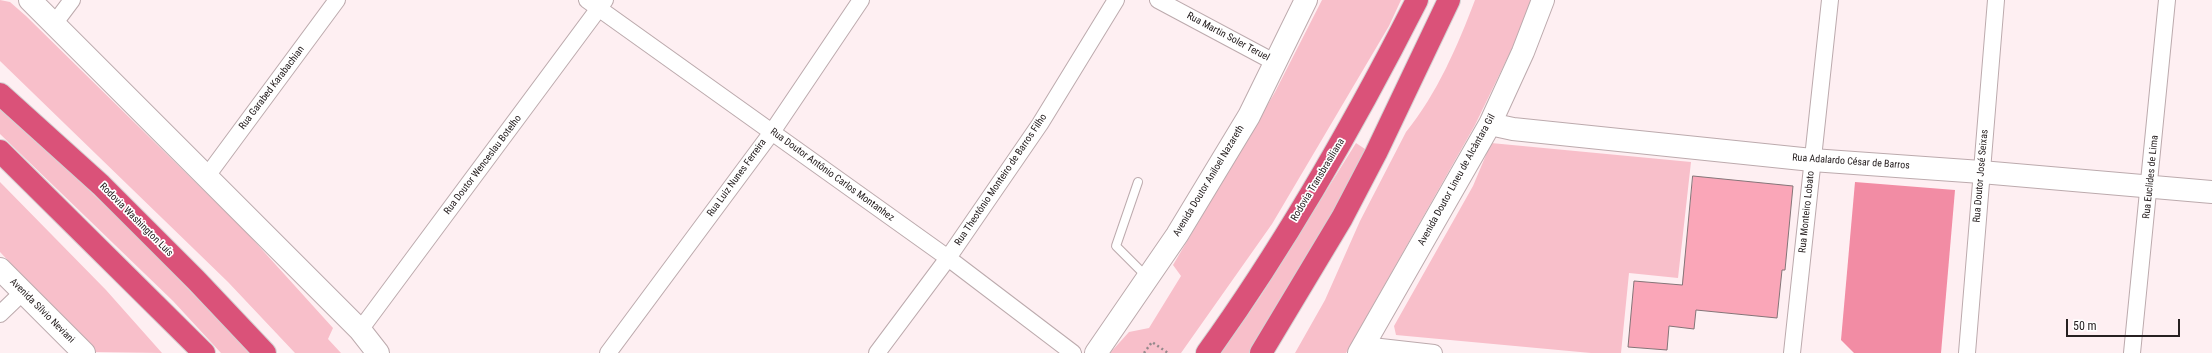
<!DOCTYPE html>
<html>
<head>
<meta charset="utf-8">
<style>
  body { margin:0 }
  #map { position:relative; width:2212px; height:353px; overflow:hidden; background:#feeff2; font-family:"Roboto Condensed",sans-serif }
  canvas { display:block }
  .scale { position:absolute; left:2066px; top:319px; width:114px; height:18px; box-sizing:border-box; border:2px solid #272021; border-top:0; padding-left:5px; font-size:12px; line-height:14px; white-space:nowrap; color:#272021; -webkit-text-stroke:3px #fff; paint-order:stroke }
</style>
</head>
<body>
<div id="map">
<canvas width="2212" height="353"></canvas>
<div class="scale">50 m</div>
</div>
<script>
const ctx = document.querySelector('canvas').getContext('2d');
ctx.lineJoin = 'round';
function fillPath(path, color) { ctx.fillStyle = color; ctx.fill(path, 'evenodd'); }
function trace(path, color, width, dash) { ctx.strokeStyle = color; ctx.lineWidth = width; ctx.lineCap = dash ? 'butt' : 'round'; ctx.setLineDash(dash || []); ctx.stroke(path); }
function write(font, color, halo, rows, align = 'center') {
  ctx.font = font + ' "Roboto Condensed",sans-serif'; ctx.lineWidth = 3.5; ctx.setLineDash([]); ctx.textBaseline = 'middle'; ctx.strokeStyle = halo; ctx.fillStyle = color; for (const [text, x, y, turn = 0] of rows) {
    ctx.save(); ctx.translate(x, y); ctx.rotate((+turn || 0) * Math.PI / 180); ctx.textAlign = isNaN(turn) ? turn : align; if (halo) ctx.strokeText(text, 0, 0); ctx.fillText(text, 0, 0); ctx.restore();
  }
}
fillPath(new Path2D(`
  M0 0 10 2 26 16 247 233 333 328 328 339 341 353H295L228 282 0 61Z
  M1322 0H1401L1389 26 1272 224 1181 353H1110L1129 332 1149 328 1181 276 1173 265 1275 92Z
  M1475 0H1533L1519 34 1475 125 1346 353H1295L1325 300 1360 221 1406 132C1437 94 1458 45 1475 0Z
  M0 105 139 238 250 353H221L173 301 0 134Z
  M1356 143 1368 151 1290 292 1249 353H1221L1260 297Z
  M1491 143 1691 162 1678 278 1629 273 1621 353H1591L1396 335 1394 326 1473 186Z
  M0 182 106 290 162 353 94 352 0 252Z`), '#f8bfca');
fillPath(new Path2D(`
  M1855 182 1955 190 1941 353H1854L1841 340Z`), '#f28ca4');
const building = new Path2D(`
  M1693 176 1793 186 1785 270H1782L1777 318 1696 310 1694 329 1669 326 1667 350 1628 347 1634 281 1682 285Z`);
fillPath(building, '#faa6b8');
trace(building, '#847477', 1);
const lane = new Path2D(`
  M1138 182 1116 246 1147 277`);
const street = new Path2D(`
  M587 0 948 258 1073 353
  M1158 0 1276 63
  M54 24 72 0
  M207 176 337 0
  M0 314 24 291
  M360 330 605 0
  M1363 345 1434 353
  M608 353 772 132 861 0
  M877 353 948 258 1040 124 1116 0
  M1792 353 1830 0
  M1967 353 1996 0
  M2132 353 2167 0`);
const secondary = new Path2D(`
  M30 0 360 330 378 353
  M1490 124 1513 129 1812 160 1981 172 2212 192
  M0 269 84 353
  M1096 353 1177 235 1249 116 1306 0
  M1359 353 1490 124 1523 52 1543 0`);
const highway = new Path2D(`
  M0 94 101 185 196 280 265 353
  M0 151 204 353
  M1207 353C1287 242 1355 122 1417 0
  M1261 353 1342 218 1376 153 1449 0`);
trace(lane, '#bcaaad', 10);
trace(street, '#bcaaad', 18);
trace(secondary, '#bcaaad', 24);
trace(highway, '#d4d2d3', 24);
trace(new Path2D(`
  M1144 353 1152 342 1168 353`), '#94898b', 2.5, [2, 3]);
trace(lane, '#fff', 8);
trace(street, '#fff', 16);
trace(secondary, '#fff', 22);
trace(highway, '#da5279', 22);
write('10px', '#272021', '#fff', [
  ["Rua Martin Soler Teruel",1228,37,28],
  ["Rua Garabed Karabachian",272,88,-53],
  ["Rua Adalardo César de Barros",1851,162,4],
  ["Rua Doutor Wenceslau Botelho",483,165,-53],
  ["Rua Doutor Antônio Carlos Montanhez",832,175,36],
  ["Rua Doutor José Seixas",1981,176,-85],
  ["Rua Euclides de Lima",2151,177,-84],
  ["Rua Luiz Nunes Ferreira",737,178,-54],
  ["Rua Theotônio Monteiro de Barros Filho",1001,180,-56],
  ["Rodovia Transbrasiliana",1318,180,-59],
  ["Avenida Doutor Lineu de Alcântara Gil",1457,180,-61],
  ["Avenida Doutor Aniloel Nazareth",1209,181,-59],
  ["Rua Monteiro Lobato",1807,212,-84],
  ["Rodovia Washington Luís",136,220,45],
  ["Avenida Sílvio Neviani",42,311,45]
]);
</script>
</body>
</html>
